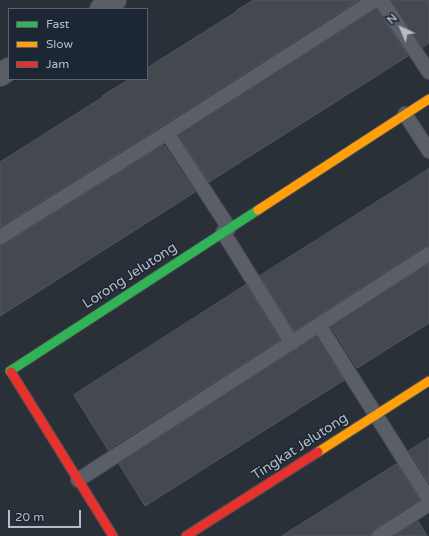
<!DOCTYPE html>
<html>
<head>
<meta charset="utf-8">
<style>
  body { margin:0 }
  #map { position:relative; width:429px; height:536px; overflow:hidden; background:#2a3038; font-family:"Varela Round",sans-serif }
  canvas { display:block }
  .legend { position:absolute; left:8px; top:8px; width:140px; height:72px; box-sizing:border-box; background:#1d2633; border:1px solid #59626f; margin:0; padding:5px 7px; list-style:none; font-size:12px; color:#b4bcc9 }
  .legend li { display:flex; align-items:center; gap:8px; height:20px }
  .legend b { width:20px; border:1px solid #59626f }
  .north { position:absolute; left:381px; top:8px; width:40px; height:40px; -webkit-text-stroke:3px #1d2633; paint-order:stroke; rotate:316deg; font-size:11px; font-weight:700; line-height:16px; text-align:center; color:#b4bcc9 }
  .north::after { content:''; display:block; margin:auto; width:14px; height:18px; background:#b4bcc9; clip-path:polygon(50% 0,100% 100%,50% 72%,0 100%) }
  .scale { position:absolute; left:8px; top:510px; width:73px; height:18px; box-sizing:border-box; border:2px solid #b4bcc9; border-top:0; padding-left:5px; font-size:12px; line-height:14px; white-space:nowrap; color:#b4bcc9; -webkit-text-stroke:3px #1d2633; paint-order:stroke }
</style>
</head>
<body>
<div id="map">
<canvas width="429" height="536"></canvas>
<ul class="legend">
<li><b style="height:5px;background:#30b455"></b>Fast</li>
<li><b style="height:5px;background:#ff9f0a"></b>Slow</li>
<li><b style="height:5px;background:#e5322d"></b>Jam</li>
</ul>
<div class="north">N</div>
<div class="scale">20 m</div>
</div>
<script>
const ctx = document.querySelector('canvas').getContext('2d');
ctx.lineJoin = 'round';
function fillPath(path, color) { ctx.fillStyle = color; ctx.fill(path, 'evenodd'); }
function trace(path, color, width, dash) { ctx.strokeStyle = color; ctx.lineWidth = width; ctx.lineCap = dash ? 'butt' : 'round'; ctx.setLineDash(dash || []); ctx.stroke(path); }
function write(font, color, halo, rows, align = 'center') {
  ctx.font = font + ' "Varela Round",sans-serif'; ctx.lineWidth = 3; ctx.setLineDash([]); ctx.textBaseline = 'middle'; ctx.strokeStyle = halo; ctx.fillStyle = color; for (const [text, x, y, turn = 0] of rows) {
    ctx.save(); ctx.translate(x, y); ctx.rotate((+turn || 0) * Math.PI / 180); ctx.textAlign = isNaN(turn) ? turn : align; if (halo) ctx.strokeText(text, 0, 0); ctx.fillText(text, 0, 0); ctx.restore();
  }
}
const building = new Path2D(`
  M254 0H359L162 126 0 227V162L103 97 102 96 130 79H147V68L236 12V11Z
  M391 0H429V43L423 47Z
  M377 9 408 56 209 182 179 136Z
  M164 145 195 192 0 316V245L4 244Z
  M429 169V246L424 247 294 331 260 276Z
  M429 264V323L357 368 331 327Z
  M246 285 280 340 108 450 74 395Z
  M316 337 344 380 145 506 119 464Z
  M429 438V483L409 451Z
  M397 464 419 499V500L374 529 372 532 371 536H282Z
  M418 521 427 536H395Z`);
fillPath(building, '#444950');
trace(building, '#52575f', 1);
const lane = new Path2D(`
  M381 0 429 72
  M405 114 429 151
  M167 133 229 228
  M223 232 292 343
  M0 237 167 133 375 0
  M319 325 429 499
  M78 480 429 254
  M379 536 429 504`);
const street = new Path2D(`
  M101 9 115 0
  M0 75 9 69`);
const fast = new Path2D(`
  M11 372 10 371 258 210`);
const slow = new Path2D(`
  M258 210 429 99
  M318 452 429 381`);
const jam = new Path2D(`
  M11 372 113 536
  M186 536 318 452`);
trace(lane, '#484c53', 16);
trace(street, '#484c53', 24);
trace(fast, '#484c53', 11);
trace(slow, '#484c53', 11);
trace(jam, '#484c53', 11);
trace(lane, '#5a5e66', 14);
trace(street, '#5a5e66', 22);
trace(fast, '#30b455', 9);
trace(slow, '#ff9f0a', 9);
trace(jam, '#e5322d', 9);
write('14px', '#b4bcc9', '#1d2633', [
  ["Lorong Jelutong",130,276,-33],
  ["Tingkat Jelutong",300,447,-33]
]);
</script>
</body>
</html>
